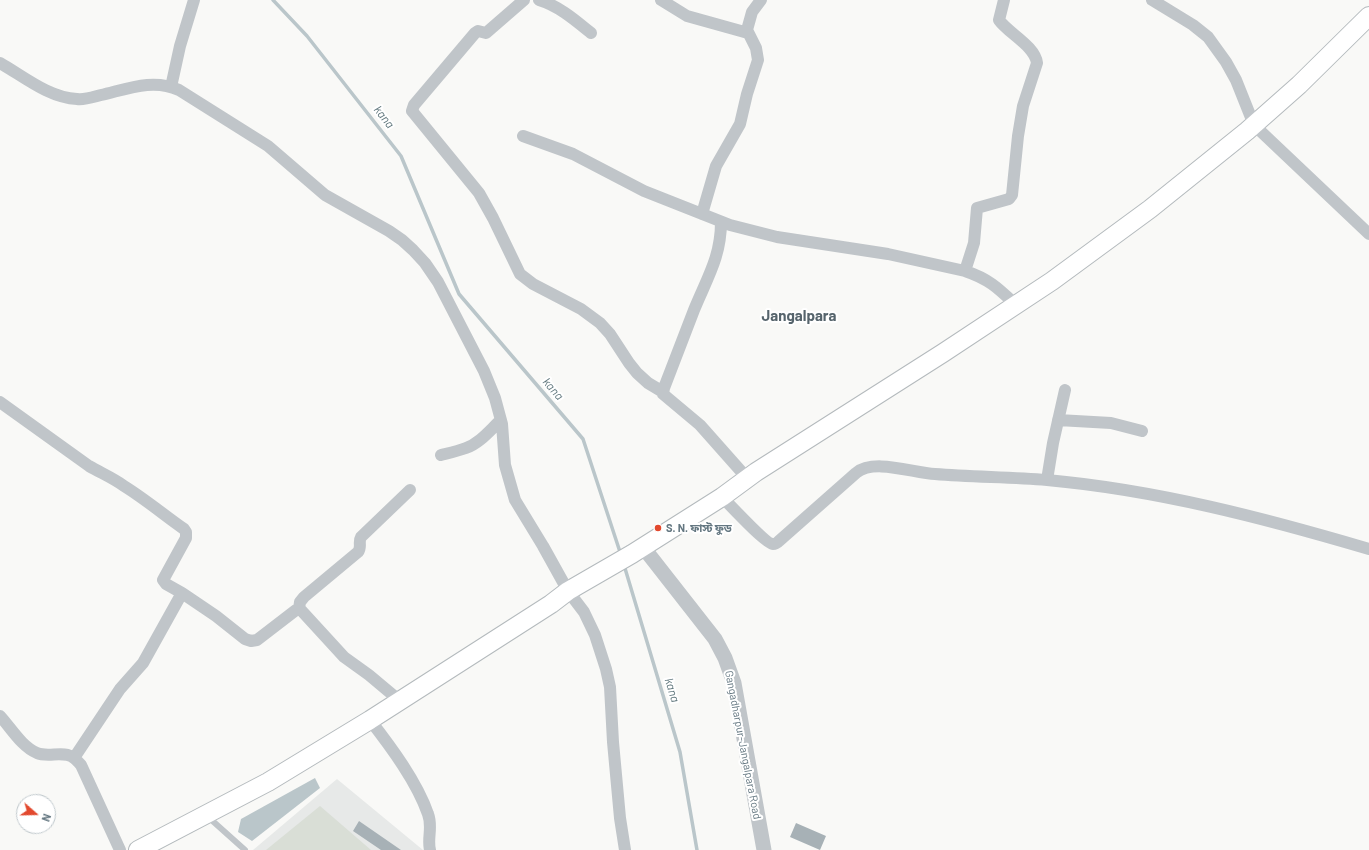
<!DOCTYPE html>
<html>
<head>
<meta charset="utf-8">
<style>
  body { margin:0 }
  #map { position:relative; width:1369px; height:850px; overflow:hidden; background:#f9f9f7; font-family:Barlow,sans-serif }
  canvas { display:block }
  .north { position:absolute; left:16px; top:794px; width:40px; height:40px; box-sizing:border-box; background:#fff; border:1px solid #c1c9cd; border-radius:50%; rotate:110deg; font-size:11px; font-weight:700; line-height:16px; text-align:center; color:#647781 }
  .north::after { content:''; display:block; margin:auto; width:14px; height:18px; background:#e2492e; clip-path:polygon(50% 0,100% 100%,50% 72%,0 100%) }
</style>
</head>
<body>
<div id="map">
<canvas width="1369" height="850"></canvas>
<div class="north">N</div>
</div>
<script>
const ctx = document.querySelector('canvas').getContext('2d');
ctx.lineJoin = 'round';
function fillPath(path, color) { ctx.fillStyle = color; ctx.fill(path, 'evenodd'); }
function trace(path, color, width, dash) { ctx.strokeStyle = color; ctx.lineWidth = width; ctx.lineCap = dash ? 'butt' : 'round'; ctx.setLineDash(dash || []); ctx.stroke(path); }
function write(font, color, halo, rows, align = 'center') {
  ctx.font = font + ' Barlow,"Noto Sans Bengali",sans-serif'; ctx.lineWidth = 4; ctx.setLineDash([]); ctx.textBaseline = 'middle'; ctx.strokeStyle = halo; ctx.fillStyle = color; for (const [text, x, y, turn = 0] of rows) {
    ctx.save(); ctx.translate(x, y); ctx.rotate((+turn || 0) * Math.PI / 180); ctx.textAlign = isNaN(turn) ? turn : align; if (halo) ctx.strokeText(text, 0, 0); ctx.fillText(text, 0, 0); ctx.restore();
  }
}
fillPath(new Path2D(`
  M337 779 423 850H253Z`), '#e7e9e8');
fillPath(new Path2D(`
  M320 806 371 850H266Z`), '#d9ded6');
fillPath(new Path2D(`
  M315 778 320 788 252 841 238 832 241 819Z`), '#bac6ca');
trace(new Path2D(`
  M273 0 307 36 401 156 459 294 583 439 621 555
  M624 565 680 752 697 850`), '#bac6ca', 3.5);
fillPath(new Path2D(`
  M359 821 401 850H381L353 831Z
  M796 823 826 836 820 850 790 837Z`), '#a7b1b6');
const primary = new Path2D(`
  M138 850 268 782 370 720 551 604 568 591 632 554 722 497 756 472 943 353 1052 281 1150 209 1247 131 1299 85 1369 16`);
trace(primary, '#b4babd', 20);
trace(new Path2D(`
  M207 816 245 850`), '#c0c5c9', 6);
trace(new Path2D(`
  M524 0 486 33 478 31 475 33 414 105 412 111 479 193 493 218 520 274 533 284 581 309 600 323 610 334 629 363 637 373 648 383 663 392
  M539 0C559 6 575 20 591 33
  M661 0 687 16 748 33
  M1152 0 1193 25 1208 37 1226 62 1236 80 1254 125 1369 234
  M0 63C23 76 49 98 77 99 85 100 93 97 101 95 127 89 153 78 179 90L268 146 325 195 389 231 402 240 413 250 425 263 438 282 484 371 495 398 502 424 505 465 515 500 543 546 568 591 584 612 595 635 606 669 610 687 613 742 620 818 625 850
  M171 87 180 46 194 0
  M523 136 573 154 644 191 730 225 777 237 888 254 965 271C989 279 998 288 1016 305
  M702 214 716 166 740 124 747 94 758 60 756 48 747 30 752 12 761 0
  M721 222C721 257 707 278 694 310 684 336 674 362 664 388L663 394 700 425 747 478
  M965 271 974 243 977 208 1009 199 1012 195 1018 136 1023 106 1037 63C1035 46 1008 33 999 20L1004 0
  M0 402 89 466C101 473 113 478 124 486 145 499 164 515 184 529L186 532V538L163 580 166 584 182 593
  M1058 420 1111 423 1142 431
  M441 455C449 453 458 451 466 448 480 443 490 430 501 420
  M1047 480 1053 443 1065 390
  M722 497C729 504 766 544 773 544 776 544 777 543 779 541L856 473C874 458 913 473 935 474 972 477 1010 477 1047 480 1157 490 1264 518 1369 549
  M299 609 300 602 304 597 358 552C362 547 358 542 361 537L410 490
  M0 716C11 728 22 747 37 753 48 758 64 750 74 758 77 760 79 763 81 765L120 850
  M370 720C391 747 417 782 428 814 433 827 427 838 430 850
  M74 758 120 689 143 663 182 593 216 616 245 639 251 641 257 640 296 610 300 609 344 657 369 675 400 701`), '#c0c5c9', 12);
trace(new Path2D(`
  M643 547 715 639 725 658 734 683 764 850`), '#c0c5c9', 15);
trace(primary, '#fff', 18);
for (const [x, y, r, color] of [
  [658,528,4,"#e2492e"]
]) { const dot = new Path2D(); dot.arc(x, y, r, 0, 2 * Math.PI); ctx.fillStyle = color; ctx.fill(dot); trace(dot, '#fff', 1.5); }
write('bold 11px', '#647781', '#fff', [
  ["S. N. ফাস্ট ফুড",666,528]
], 'left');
write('11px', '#647781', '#fff', [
  ["Gangadharpur-Jangalpara Road",743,745,79]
]);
write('italic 12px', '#5f767c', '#fff', [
  ["kana",384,117,52],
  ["kana",553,389,49],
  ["kana",672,690,73]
]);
write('bold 15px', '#56646c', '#fff', [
  ["Jangalpara",799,316]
]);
</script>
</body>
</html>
